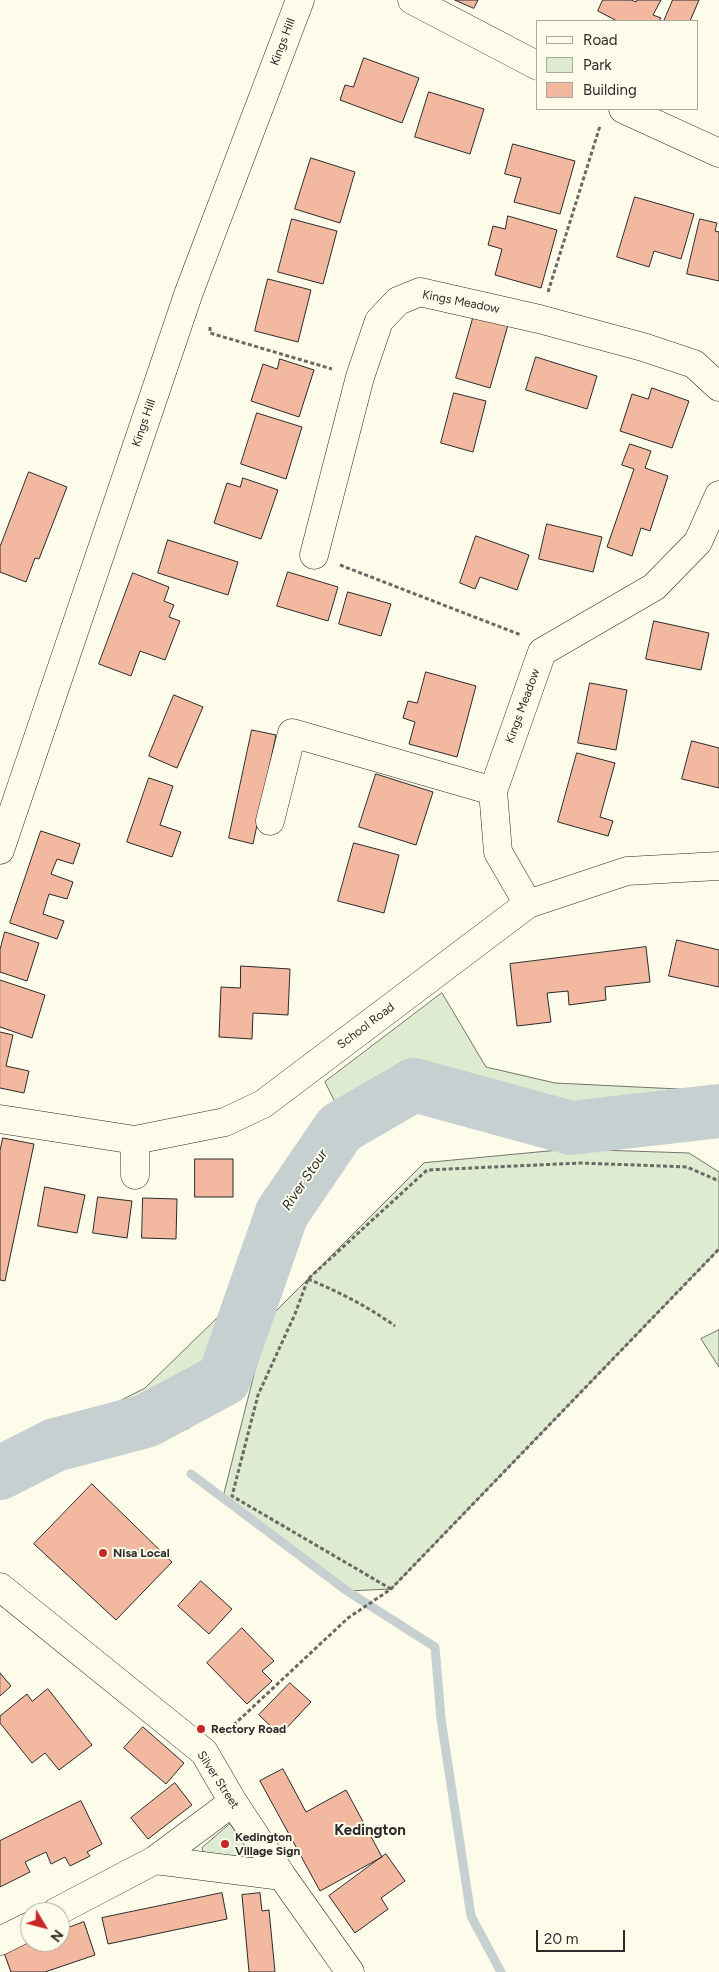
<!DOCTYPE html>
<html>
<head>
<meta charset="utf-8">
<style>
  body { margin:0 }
  #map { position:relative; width:719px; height:1972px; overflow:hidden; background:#fdfbea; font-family:Figtree,sans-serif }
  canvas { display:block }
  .legend { position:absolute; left:536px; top:20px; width:162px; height:90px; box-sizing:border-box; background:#fdfbea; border:1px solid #a9a89e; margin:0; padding:6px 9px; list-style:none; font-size:15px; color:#2b2b2b }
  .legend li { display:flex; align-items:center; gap:10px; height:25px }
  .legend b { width:25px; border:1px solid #a9a89e }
  .north { position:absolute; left:20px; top:1902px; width:50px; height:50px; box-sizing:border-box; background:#fdfbea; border:1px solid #a9a89e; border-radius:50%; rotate:127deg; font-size:14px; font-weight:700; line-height:20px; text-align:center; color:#2b2b2b }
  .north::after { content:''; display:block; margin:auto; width:18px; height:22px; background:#c62828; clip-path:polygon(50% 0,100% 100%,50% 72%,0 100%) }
  .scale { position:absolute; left:536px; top:1930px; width:89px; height:22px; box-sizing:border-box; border:2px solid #2b2b2b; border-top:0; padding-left:6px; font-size:15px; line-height:18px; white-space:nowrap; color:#2b2b2b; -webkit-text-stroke:4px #fdfbea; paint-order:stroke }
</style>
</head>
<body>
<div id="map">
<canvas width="719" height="1972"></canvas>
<ul class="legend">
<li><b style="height:6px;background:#fdfbea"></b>Road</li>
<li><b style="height:14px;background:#deebd1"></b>Park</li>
<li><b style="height:14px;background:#f2b8a0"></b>Building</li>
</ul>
<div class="north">N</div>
<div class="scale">20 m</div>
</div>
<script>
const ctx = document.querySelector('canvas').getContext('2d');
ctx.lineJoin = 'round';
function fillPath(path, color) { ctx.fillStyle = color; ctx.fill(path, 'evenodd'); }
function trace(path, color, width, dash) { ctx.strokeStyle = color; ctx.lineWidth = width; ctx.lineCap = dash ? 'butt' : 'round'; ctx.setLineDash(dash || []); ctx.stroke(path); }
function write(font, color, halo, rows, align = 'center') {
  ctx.font = font + ' Figtree,sans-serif'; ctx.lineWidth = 4; ctx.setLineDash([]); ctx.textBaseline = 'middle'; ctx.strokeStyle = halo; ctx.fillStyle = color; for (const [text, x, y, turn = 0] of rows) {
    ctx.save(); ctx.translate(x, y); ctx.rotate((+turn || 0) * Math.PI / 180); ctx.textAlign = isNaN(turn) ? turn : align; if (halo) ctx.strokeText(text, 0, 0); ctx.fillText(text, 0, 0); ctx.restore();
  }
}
const green = new Path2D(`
  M442 993 486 1067 555 1083 719 1091V1124L701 1120 568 1138 426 1107 377 1121 339 1153 296 1218 255 1344 231 1389 188 1429 133 1436 84 1449 0 1495V1462L145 1388 219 1316 258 1221 338 1108 325 1082Z
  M570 1149 689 1153 719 1172V1249L391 1589 347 1591 223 1497 268 1319 424 1163Z
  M719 1330V1367L701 1339Z
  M230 1824 249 1850 250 1857 243 1860 203 1852 202 1848Z`);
fillPath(green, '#deebd1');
trace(green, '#74746e', 1);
trace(new Path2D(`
  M191 1474 347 1591 435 1647 441 1719 471 1916 501 1972`), '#c7d0d0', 9);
trace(new Path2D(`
  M0 1473 55 1445 146 1421 224 1379 282 1213 340 1128 414 1085 571 1128 719 1111`), '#c7d0d0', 54);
const building = new Path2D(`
  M455 0H478L474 8Z
  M603 0H631L636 2 637 0H661L653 15 661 18 659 21H617L598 11Z
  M673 0H699L690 21H664Z
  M364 58 419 78 402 123 340 100 345 85 353 87Z
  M429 92 484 109 470 154 415 137Z
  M513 144 575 161 560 214 514 202 521 178 505 174Z
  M311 158 355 172 340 223 295 209Z
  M635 197 694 214 681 259 654 251 649 267 617 257Z
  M508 216 557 230 541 288 495 275 502 249 488 245 493 226 505 229Z
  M292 219 337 231 323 284 278 272Z
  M700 219 717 223 715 231 719 232V281L687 274Z
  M268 279 311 290 298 342 255 331Z
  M474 315 508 325 490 388 456 378Z
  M536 357 597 376 587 409 526 390Z
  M280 359 314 370 299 417 251 401 263 364 277 369Z
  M652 388 689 401 672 448 620 431 632 394 648 399Z
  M454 393 486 401 473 452 441 443Z
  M257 413 302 427 286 479 241 464Z
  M630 444 651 451 645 468 668 476 650 531 641 528 632 556 607 547 634 469 622 465Z
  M29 472 67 487 39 559 35 558 26 582 0 572V547Z
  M243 478 278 490 261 539 214 523 227 483 240 487Z
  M547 524 602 537 593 572 539 559Z
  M476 536 529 555 517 590 480 577 475 589 460 583Z
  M168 540 238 562 228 595 158 573Z
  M288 572 338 587 328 621 277 606Z
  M133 573 169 587 164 601 174 605 169 617 180 621 165 660 140 651 131 676 99 664Z
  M348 592 391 604 381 636 339 624Z
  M654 621 709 633 701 670 646 659Z
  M426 672 476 686 457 757 409 744 415 722 403 718 408 701 417 703Z
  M590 683 627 690 616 750 578 743Z
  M174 695 203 707 177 768 149 756Z
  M252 730 276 735 253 844 229 838Z
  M692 741 719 748V788L682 779Z
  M577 753 615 763 600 817 613 821 608 836 558 822Z
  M376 774 433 792 416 845 359 827Z
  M149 778 173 786 160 825 181 832 172 857 127 842Z
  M41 831 80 844 73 864 57 859 51 874 73 882 67 899 49 894 43 914 64 921 57 939 10 923Z
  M354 843 399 855 384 913 338 901Z
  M5 932 39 943 27 981 0 972V950Z
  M677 940 719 950V987L669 976Z
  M646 947 650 982 605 987 606 1000 569 1005 568 991 547 993 551 1022 517 1026 510 964Z
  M241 966 290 969 288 1015 253 1013 252 1039 219 1037 221 987 240 988Z
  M0 980 45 995 32 1038 0 1027Z
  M0 1032 13 1035 6 1066 29 1071 24 1093 0 1088Z
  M3 1138 34 1144 5 1281 0 1280V1151Z
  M195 1159H233V1197H195Z
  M45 1187 85 1195 77 1233 38 1226Z
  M98 1197 132 1201 127 1238 93 1233Z
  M143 1198 177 1199 176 1239 142 1238Z
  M92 1484 172 1562 116 1620 34 1544Z
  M201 1581 232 1609 209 1634 178 1606Z
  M242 1628 274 1661 262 1671 272 1681 247 1704 207 1663Z
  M0 1673 11 1686 0 1696Z
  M290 1683 311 1702 280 1735 259 1715Z
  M48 1689 92 1745 59 1770 45 1753 32 1763 0 1723V1716L27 1694 32 1701Z
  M143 1727 184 1763 166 1784 124 1748Z
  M283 1769 306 1812 346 1790 382 1857 320 1891 260 1781Z
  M175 1783 192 1805 148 1839 131 1818Z
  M81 1801 102 1844 87 1852 90 1856 70 1866 65 1857 51 1864 46 1852 25 1862 30 1872 0 1887V1841Z
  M386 1854 405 1881 381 1898 388 1909 355 1933 329 1896Z
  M222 1893 227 1919 108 1944 102 1918Z
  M260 1893 262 1911 269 1910 275 1972H249L242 1895Z
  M84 1922 95 1955 45 1972H11L3 1950 30 1941 60 1942V1931Z`);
fillPath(building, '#f2b8a0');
trace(building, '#2b2b2b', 1);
const minor = new Path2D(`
  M314 555 360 377 379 321 398 301 420 292 539 319 643 347 694 364 719 387
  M270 821 292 733 493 791
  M0 850 189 292 300 0
  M528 904 498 852 493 791 542 652 654 587 698 542 719 495
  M0 1119 135 1140 225 1122 263 1104 528 904 627 871 719 866
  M135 1140V1175
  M0 1587 204 1752 233 1802 282 1876 350 1972
  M155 1860 282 1876
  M56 1912 155 1860 233 1802
  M0 1941 30 1926`);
const major = new Path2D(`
  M412 0 538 66
  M623 109 719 153`);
trace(minor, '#2b2b2b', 29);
trace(major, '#2b2b2b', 29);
trace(new Path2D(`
  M548 292 600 126
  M210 327V333L332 369
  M340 565 521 635
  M308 1279C339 1292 367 1306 395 1326
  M391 1589 232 1496 258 1395 295 1314 308 1279 427 1170 581 1163 687 1167 719 1181
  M224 1734 348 1618 391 1589 719 1249`), '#6a6964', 3, [4, 2.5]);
trace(minor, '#fdfbea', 28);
trace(major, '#fdfbea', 28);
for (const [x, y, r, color] of [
  [103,1553,5,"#c62828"],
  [201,1729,5,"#c62828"],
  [225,1844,5,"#c62828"]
]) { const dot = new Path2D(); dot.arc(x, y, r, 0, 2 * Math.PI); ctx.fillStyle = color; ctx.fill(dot); trace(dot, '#fdfbea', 2); }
write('12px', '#2b2b2b', '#fdfbea', [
  ["Kings Hill",283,42,-69],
  ["Kings Meadow",461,302,11],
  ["Kings Hill",144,423,-71],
  ["Kings Meadow",523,706,-70],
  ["School Road",366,1026,-37],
  ["Silver Street",218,1780,57]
]);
write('bold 12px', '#2b2b2b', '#fdfbea', [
  ["Nisa Local",113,1553],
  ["Rectory Road",211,1729],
  ["Kedington",235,1837],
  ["Village Sign",235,1851]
], 'left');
write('italic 14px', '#2b2b2b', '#fdfbea', [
  ["River Stour",305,1180,-56]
]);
write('bold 15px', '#2b2b2b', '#fdfbea', [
  ["Kedington",370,1831]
]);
</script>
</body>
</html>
